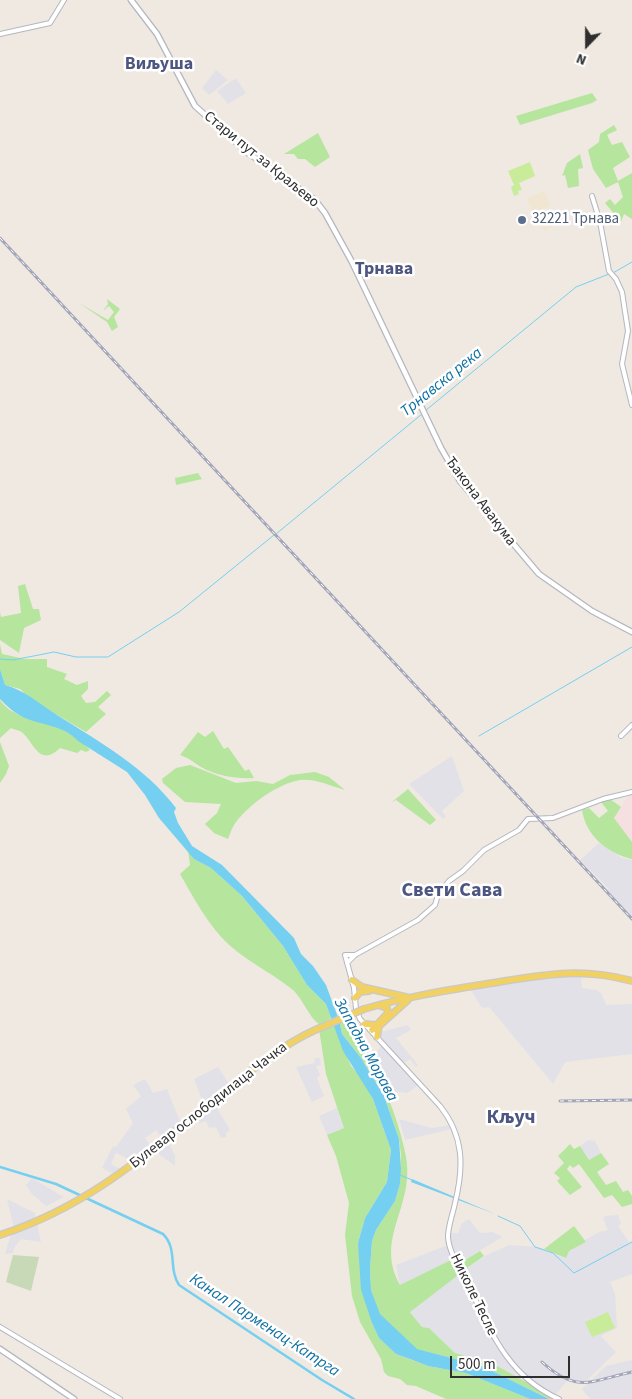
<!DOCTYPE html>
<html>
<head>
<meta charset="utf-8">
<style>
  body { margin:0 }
  #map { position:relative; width:632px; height:1399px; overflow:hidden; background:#efe9e1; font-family:"Source Sans 3",sans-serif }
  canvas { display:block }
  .north { position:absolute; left:562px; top:20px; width:50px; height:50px; -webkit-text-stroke:4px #fff; paint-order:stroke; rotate:202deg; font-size:14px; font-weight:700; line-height:20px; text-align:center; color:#2e2e2e }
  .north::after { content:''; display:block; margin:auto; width:18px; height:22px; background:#2e2e2e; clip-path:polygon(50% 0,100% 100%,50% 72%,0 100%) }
  .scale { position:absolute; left:450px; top:1356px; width:120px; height:22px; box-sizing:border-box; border:2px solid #2e2e2e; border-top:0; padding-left:6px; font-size:15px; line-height:18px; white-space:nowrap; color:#2e2e2e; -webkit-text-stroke:4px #fff; paint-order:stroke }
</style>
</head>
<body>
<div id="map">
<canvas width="632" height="1399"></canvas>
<div class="north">N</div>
<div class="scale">500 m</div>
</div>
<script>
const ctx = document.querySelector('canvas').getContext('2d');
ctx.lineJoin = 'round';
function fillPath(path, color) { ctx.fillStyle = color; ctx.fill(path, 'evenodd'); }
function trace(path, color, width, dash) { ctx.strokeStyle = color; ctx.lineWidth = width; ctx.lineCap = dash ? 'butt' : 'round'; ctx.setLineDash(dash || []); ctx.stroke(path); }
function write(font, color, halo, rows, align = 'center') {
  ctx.font = font + ' "Source Sans 3",sans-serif'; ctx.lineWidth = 5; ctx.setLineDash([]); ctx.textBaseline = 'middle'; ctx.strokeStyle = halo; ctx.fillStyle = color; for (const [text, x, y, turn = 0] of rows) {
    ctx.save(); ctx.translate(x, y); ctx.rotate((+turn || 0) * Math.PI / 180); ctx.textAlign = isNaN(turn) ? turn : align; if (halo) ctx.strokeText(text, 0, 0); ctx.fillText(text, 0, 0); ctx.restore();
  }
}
fillPath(new Path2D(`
  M216 70 228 80 209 95 202 88Z
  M236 78 246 93 228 104 217 91Z
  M452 756 464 791 442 811 446 817 443 819 409 784Z
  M599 843 622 858 632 860V918L607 891 609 889 580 860Z
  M581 976 582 988 596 990 602 994 606 1005 632 1004V1054L565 1062 553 1084 489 1007 482 1008 470 989 552 977Z
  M408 1025 411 1030 396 1038 418 1065 416 1067 410 1059 403 1063 377 1033Z
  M382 1044 419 1085 407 1093 392 1091 372 1059Z
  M315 1058H320L321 1065 316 1066 320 1075 317 1078 324 1096 312 1102 296 1067 314 1063Z
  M218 1067 230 1085 205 1107 194 1079Z
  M145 1079 153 1093 167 1089 181 1124 162 1138 156 1130 145 1138 152 1148 134 1162 116 1153 111 1164 124 1171 117 1176 102 1168 113 1146 116 1147 133 1123 126 1109 141 1096 133 1085Z
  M217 1108 230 1130 226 1133V1137L221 1138 216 1127 209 1128 206 1121 200 1123 197 1116Z
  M337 1108 344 1128 327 1135 319 1116Z
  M399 1119 432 1128 451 1125 452 1129 405 1140Z
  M588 1140 595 1141 601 1153 589 1160 580 1146Z
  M168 1141 175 1156V1166L156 1152Z
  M32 1178 57 1193 64 1197 46 1206 31 1193 26 1185Z
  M7 1199 35 1213V1217L28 1223 14 1228Z
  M618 1215 621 1224 618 1226 629 1242 632 1241V1274L610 1282 615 1294 617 1328 601 1336 616 1352 583 1384 567 1381 555 1395 536 1385 500 1345 464 1270 487 1255 509 1245 539 1247 565 1258 569 1251 586 1242 585 1240 599 1232 608 1230 603 1218 605 1216Z
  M469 1219 480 1233 493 1232 502 1237 460 1263 451 1242 450 1233H458L462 1223Z
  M37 1224 41 1242 21 1239 14 1248 13 1253 5 1254 11 1234Z
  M448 1245 453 1259 400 1286 396 1265Z
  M461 1273 497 1347 533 1387 520 1377 455 1353 429 1328 422 1327 410 1311Z
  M632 1360V1399H590L582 1389 606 1366Z`), '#e3e1e8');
fillPath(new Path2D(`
  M544 191 551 205 544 209 553 226 545 231 535 220 527 198Z`), '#f0e6d1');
fillPath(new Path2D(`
  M632 794V842L614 818 629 795Z`), '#f5dfe0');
fillPath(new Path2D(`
  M592 93 597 100 592 103 520 125 516 116Z
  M614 125 617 130 607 135 612 145 622 142 630 157 613 168 618 181 632 173V219L624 214 621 222 605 203 610 199 615 205 623 197 618 182 606 188 593 169 588 150 599 142 600 134Z
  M318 133 330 157 315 167 305 159H298L294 154H284Z
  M580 154 583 168 578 169 579 186 568 188 565 175 562 176 567 163Z
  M107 299 120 309 114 317 118 327 112 331 107 322 79 303 108 320 114 312 109 306 103 311 108 304Z
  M198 473 202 479 176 485 175 478Z
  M25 584 33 609H39L41 620 24 628 19 653 0 640V612L1 617 21 613 18 586Z
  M0 644 2 654 25 659H47V667L67 674 64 679 77 685 88 681V689L81 696 86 703 95 702 107 691 111 695 98 707 106 714 86 732 32 700 20 689 5 685 0 669Z
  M0 700C10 715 29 718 44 723 61 727 79 737 90 750L86 752 81 750 77 753 60 748C40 767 35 745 23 733 20 730 15 730 11 728L0 738Z
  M213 731 224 749 228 747 245 771 249 769 254 778C237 779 216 776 201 767 193 762 189 758 180 755L198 732 205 737Z
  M0 742 9 766 6 774 0 783Z
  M190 765 236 783 256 781 273 784 290 775 315 772 329 777 345 790C331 786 314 778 300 780 277 784 250 804 236 822 232 827 230 834 228 839L214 833 205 824 217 813 221 804 185 802 163 783 162 779 176 768Z
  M408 789 436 820 430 825 396 800 392 802Z
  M610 799 621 807 614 818 632 842V859C607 853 586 836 582 810L589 808 599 818 608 811 601 802Z
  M188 850 194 859 211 868 242 896 261 919 283 946 307 985 326 1004 331 1018 321 1025C310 1020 303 999 293 990 276 976 256 966 239 953 212 933 196 902 180 874L190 865Z
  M354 1015C355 1050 375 1065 387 1095 395 1114 402 1136 406 1157 415 1207 374 1238 400 1285L453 1259 461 1273 410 1312 422 1327 429 1328 455 1353 497 1366 557 1399H549L482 1366 416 1349 379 1314 371 1290 370 1269 372 1241 376 1230 395 1201 400 1184 401 1155 399 1139 384 1096 361 1058 342 1034 339 1020Z
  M333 1023 351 1066 360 1076 373 1099 391 1150 387 1182 365 1218 358 1243 372 1323 379 1338 396 1354 428 1366 466 1373 530 1399H446L416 1386 407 1385 400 1379 388 1376 384 1372 381 1359 360 1322 352 1296 345 1235 349 1203 336 1156 327 1135 344 1128 326 1074 319 1029Z
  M570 1144 574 1149 580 1146 589 1160 601 1153 609 1164 597 1172 606 1185 616 1181 623 1192 628 1190 632 1196V1204L622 1207 612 1195 604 1198 579 1164 573 1168 570 1165 567 1169 582 1187 570 1195 557 1181 560 1178 554 1173 564 1163 558 1156Z
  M574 1226 586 1242 569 1251 566 1258 544 1249Z
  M480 1251 484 1256 464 1270 460 1263Z`), '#b6e59e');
fillPath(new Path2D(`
  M13 1255 39 1257 31 1291 6 1282Z`), '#c8d9b8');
fillPath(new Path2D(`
  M530 162 535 176 519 183 522 190 518 191 516 186 519 194 514 196 511 187 516 184 514 185 508 171Z
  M608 1312 615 1328 592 1337 585 1322Z`), '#c9ec9a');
fillPath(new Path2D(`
  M0 669 5 685C24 690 40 704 57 715 101 743 145 767 176 808L174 812 178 823 192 846 222 865 294 938 301 954 313 966 326 985 339 1020 342 1034 361 1058 384 1096 399 1139 401 1169 400 1184 395 1201 376 1230 372 1241 370 1269 371 1290 380 1314 417 1349 482 1366 549 1399H530L466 1373 428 1366 410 1359 396 1354 379 1338 372 1323 361 1290 358 1243 365 1218 387 1182 391 1150 373 1099 343 1051 326 1004 307 985 283 946 261 919 242 896 211 868 194 859 159 818 145 795 127 772 78 741C63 724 40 726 21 716 13 712 6 705 0 699Z
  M412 1179 495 1214 411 1182Z`), '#75cff0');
trace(new Path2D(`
  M613 273 632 262
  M425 411 576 287 609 274
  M276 534 422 414
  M0 659 13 660 54 652 76 657H108L179 612 274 535
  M479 736 632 647
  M400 1175 412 1180
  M498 1216 520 1226 535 1247 553 1253 574 1273 632 1242`), '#75cff0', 1);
trace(new Path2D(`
  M0 1167 56 1184 163 1234C178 1249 168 1268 179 1285L322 1380 354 1399`), '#75cff0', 2.5);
const tertiary = new Path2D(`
  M0 34 50 23 64 0
  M592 196 600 222 609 271 616 279 622 292 628 331 622 364 632 405
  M621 736 632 725
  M355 955H345L354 988 356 1009 360 1019 440 1106C464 1136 464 1167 455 1203 453 1214 448 1225 448 1237 449 1253 460 1268 467 1282 490 1330 507 1376 559 1399
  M347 963 355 955 418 920 435 905 438 895 449 881 463 871 484 850 519 830 528 819 553 818 603 799 632 792
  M0 1327 120 1399`);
const secondary = new Path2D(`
  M131 0 157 34 195 106 248 153 314 199 325 213 352 262 441 448 460 481 539 574 592 611 632 632
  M0 1349 74 1399`);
const primary = new Path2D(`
  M352 980 362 987 406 997
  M355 998 360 992 369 991
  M364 1009C405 997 448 990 492 983 543 975 580 967 632 981
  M364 1024 376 1025
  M372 1030 388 1013 387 1008 381 1006
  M377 1037 379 1026 408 1000
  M0 1235C87 1207 145 1155 215 1099 247 1074 278 1047 315 1030`);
trace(tertiary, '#b4b7c1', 6);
trace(secondary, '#b4b7c1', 7);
trace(primary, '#c9c9c9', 8);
trace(tertiary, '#fff', 4);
trace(secondary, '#fff', 4.5);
trace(primary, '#f2d163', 5.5);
const rail = new Path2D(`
  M0 238 632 919
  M560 1101 632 1100
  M542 1362C577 1394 590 1381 632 1372`);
trace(rail, '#a3a6b8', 3);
trace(rail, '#fff', 1, [4]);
const primaryBridge = new Path2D(`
  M315 1030 364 1009`);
trace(primaryBridge, '#c9c9c9', 8, []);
trace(primaryBridge, '#f2d163', 5.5);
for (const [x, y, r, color] of [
  [522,220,5,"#5c6f8a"]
]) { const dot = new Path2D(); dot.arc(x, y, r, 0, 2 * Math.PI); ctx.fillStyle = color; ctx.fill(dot); trace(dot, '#fff', 2); }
write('15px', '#2e2e2e', '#fff', [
  ["Стари пут за Краљево",261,160,39],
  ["Ђакона Авакума",480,502,53],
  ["Булевар ослободилаца Чачка",209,1106,-38],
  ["Николе Тесле",473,1295,64]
]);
write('15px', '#4e5e75', '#fff', [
  ["32221 Трнава",532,220]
], 'left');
write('italic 16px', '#0d6fa3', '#fff', [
  ["Трнавска река",442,383,-39],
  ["Западна Морава",365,1050,61],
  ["Канал Парменац-Катрга",264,1326,33]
]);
write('bold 18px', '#4d5680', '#fff', [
  ["Виљуша",159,65],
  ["Трнава",384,270]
]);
write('bold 20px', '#4d5680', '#fff', [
  ["Свети Сава",452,892],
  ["Кључ",511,1119]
]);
</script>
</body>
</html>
